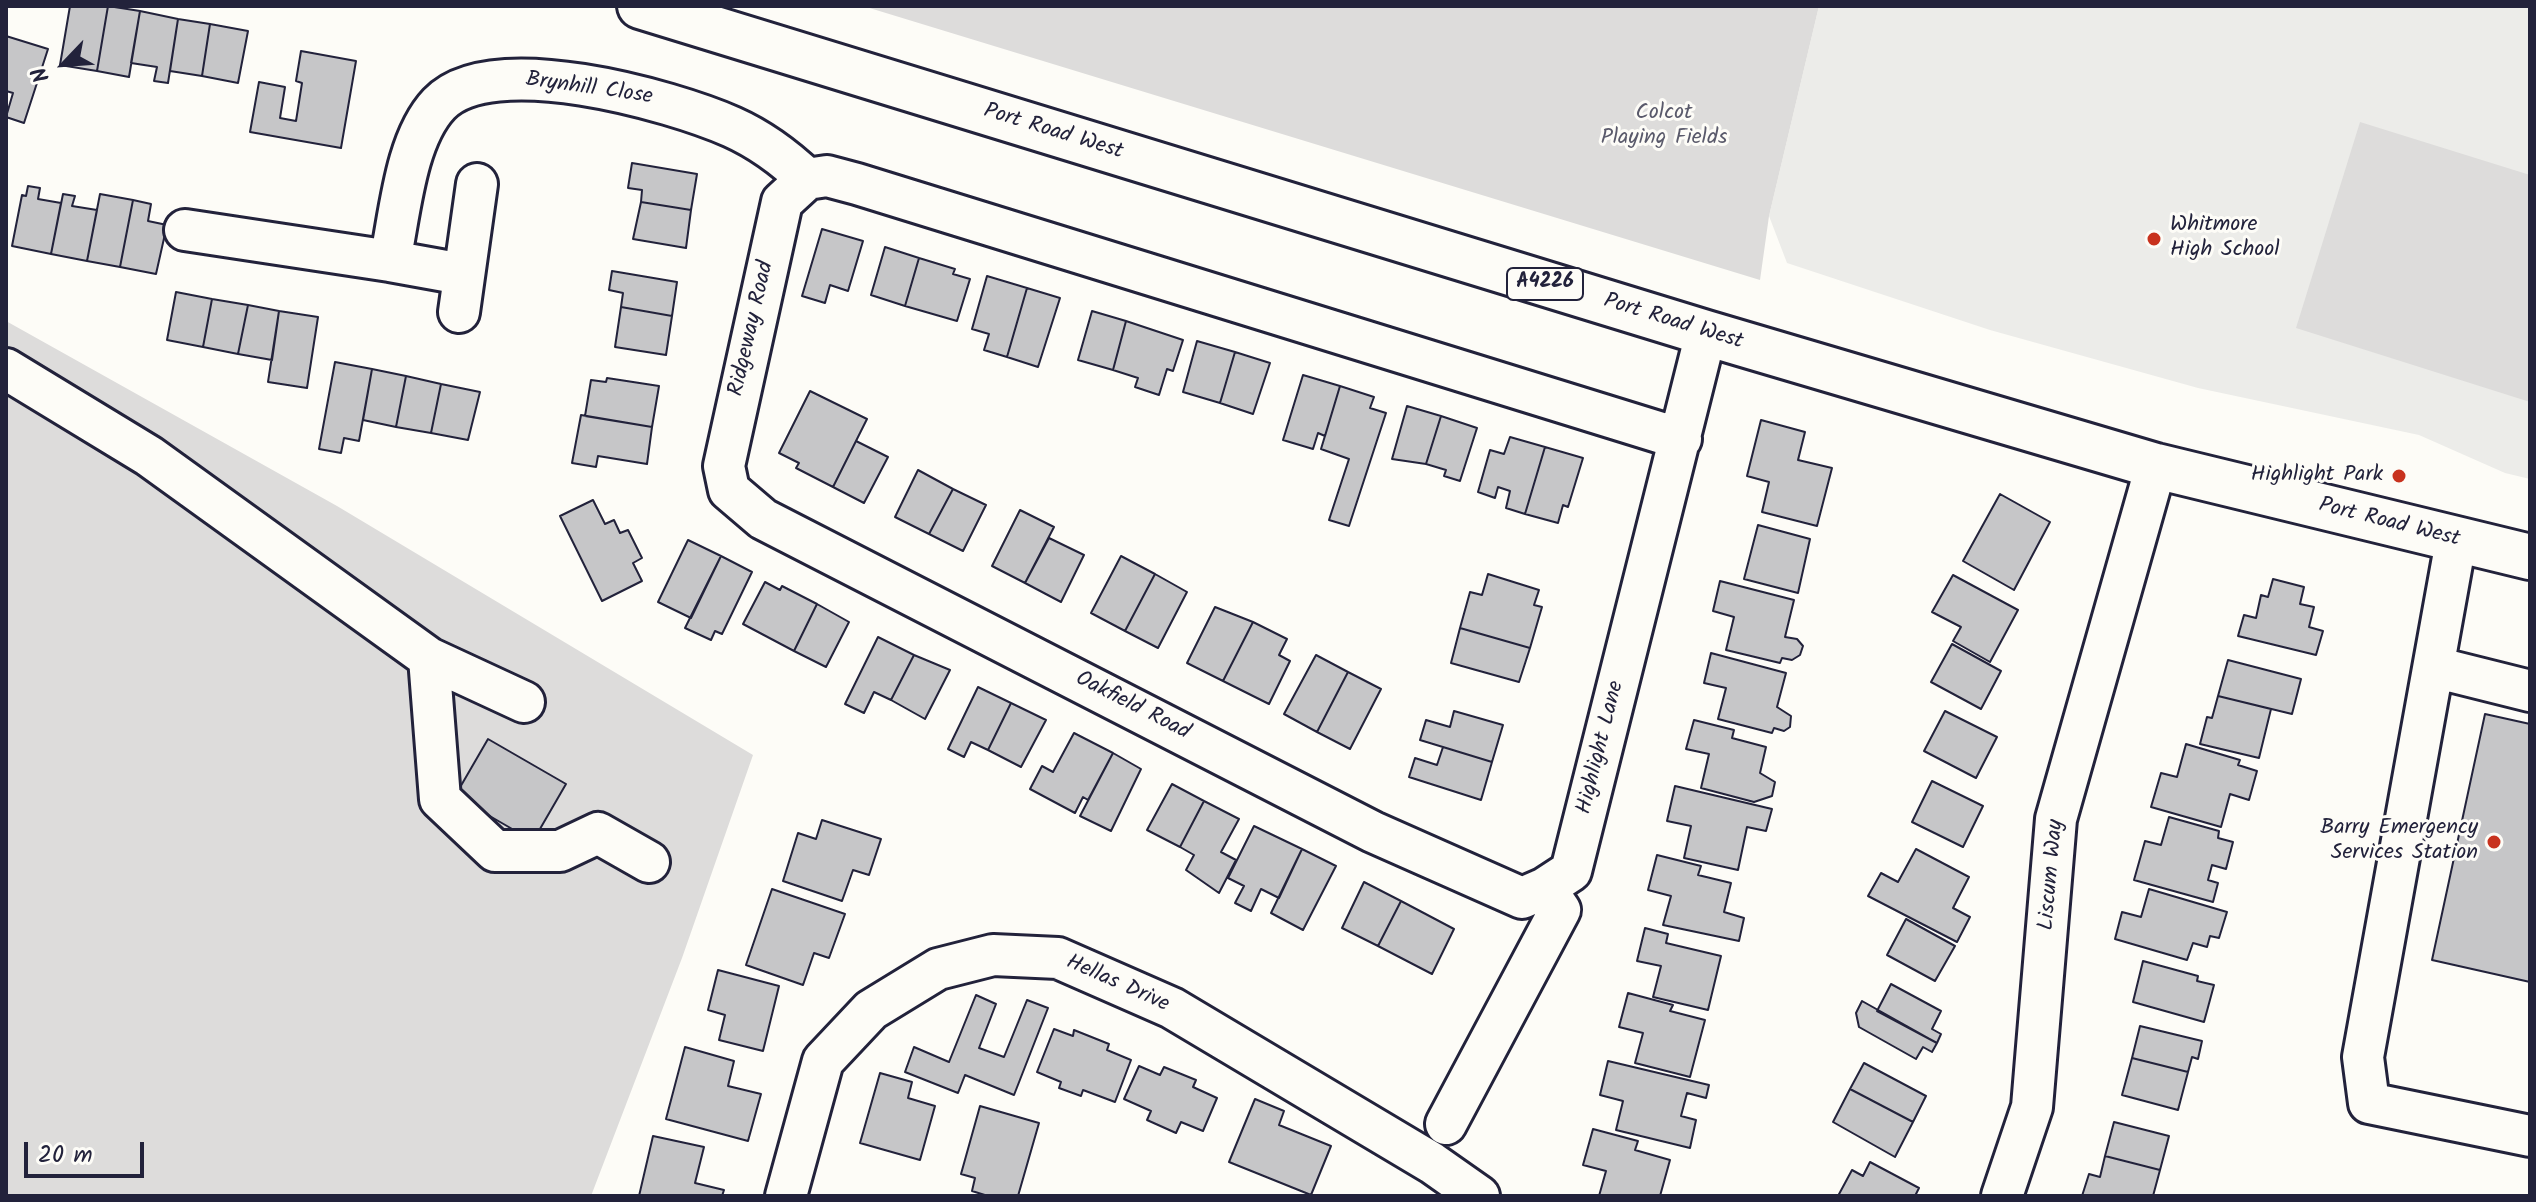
<!DOCTYPE html>
<html>
<head>
<meta charset="utf-8">
<style>
  body { margin:0 }
  #map { position:relative; width:2536px; height:1202px; overflow:hidden; background:#fdfcf7; font-family:Kalam,sans-serif }
  canvas { display:block }
  .frame { position:absolute; inset:0; border:8px solid #22223b; pointer-events:none }
  .north { position:absolute; left:24px; top:24px; width:80px; height:80px; -webkit-text-stroke:6px #fdfcf7; paint-order:stroke; rotate:245deg; font-size:22px; font-weight:700; line-height:32px; text-align:center; color:#22223b }
  .north::after { content:''; display:block; margin:auto; width:28px; height:36px; background:#22223b; clip-path:polygon(50% 0,100% 100%,50% 72%,0 100%) }
  .scale { position:absolute; left:24px; top:1142px; width:120px; height:36px; box-sizing:border-box; border:4px solid #22223b; border-top:0; padding-left:10px; font-size:24px; line-height:28px; white-space:nowrap; color:#22223b; -webkit-text-stroke:6px #fdfcf7; paint-order:stroke }
</style>
</head>
<body>
<div id="map">
<canvas width="2536" height="1202"></canvas>
<div class="frame"></div>
<div class="north">N</div>
<div class="scale">20 m</div>
</div>
<script>
const ctx = document.querySelector('canvas').getContext('2d');
ctx.lineJoin = 'round';
function fillPath(path, color) { ctx.fillStyle = color; ctx.fill(path, 'evenodd'); }
function trace(path, color, width, dash) { ctx.strokeStyle = color; ctx.lineWidth = width; ctx.lineCap = dash ? 'butt' : 'round'; ctx.setLineDash(dash || []); ctx.stroke(path); }
function write(font, color, halo, rows, align = 'center') {
  ctx.font = font + ' Kalam,sans-serif'; ctx.lineWidth = 6; ctx.setLineDash([]); ctx.textBaseline = 'middle'; ctx.strokeStyle = halo; ctx.fillStyle = color; for (const [text, x, y, turn = 0] of rows) {
    ctx.save(); ctx.translate(x, y); ctx.rotate((+turn || 0) * Math.PI / 180); ctx.textAlign = isNaN(turn) ? turn : align; if (halo) ctx.strokeText(text, 0, 0); ctx.fillText(text, 0, 0); ctx.restore();
  }
}
fillPath(new Path2D(`
  M1819 6H2530V479L2505 473 2419 435 2198 388 1990 330 1787 263 1769 216Z`), '#ecece9');
fillPath(new Path2D(`
  M863 6H1819L1769 216 1760 280Z
  M2360 122 2530 175V402L2296 328Z
  M6 321 337 506 753 755 682 958 591 1196H6Z`), '#dddcdb');
const building = new Path2D(`
  M70 6H108L97 71 60 65Z
  M108 6 140 11 129 77 97 71Z
  M140 11 178 19 168 83 154 81 157 67 131 63Z
  M178 19 210 24 202 76 170 71Z
  M210 24 248 31 238 83 202 76Z
  M6 36 48 49 24 123 6 117 13 93 6 91Z
  M301 51 356 61 341 148 250 132 259 82 285 87 280 118 296 121 302 83 296 81Z
  M632 163 697 174 691 210 641 202 642 190 628 188Z
  M28 186 40 188 38 199 61 203 51 254 12 246 22 195 26 196Z
  M63 194 75 196 72 206 97 210 87 261 51 254Z
  M100 194 133 200 120 267 87 261Z
  M133 200 151 204 148 221 167 225 156 274 120 267Z
  M641 202 691 210 686 248 633 239Z
  M822 229 863 241 848 291 830 285 825 303 802 296Z
  M885 247 919 258 905 306 871 295Z
  M919 258 955 269 953 274 970 279 957 321 905 306Z
  M612 271 677 282 672 316 621 307 623 293 609 290Z
  M987 276 1027 288 1007 357 984 350 989 334 972 329Z
  M1027 288 1060 298 1038 367 1007 357Z
  M176 292 212 299 203 347 167 340Z
  M212 299 248 305 238 354 203 347Z
  M248 305 279 311 272 360 238 354Z
  M621 307 672 316 666 355 615 347Z
  M279 311 318 317 307 388 268 382Z
  M1092 311 1126 321 1113 370 1078 360Z
  M1126 321 1183 340 1173 371 1167 369 1159 395 1135 387 1138 378 1113 370Z
  M1197 341 1235 352 1220 403 1183 392Z
  M1235 352 1270 363 1253 414 1220 403Z
  M335 362 372 369 359 441 344 438 341 453 319 449Z
  M372 369 406 376 396 427 363 420Z
  M1303 375 1340 386 1325 436 1318 433 1313 449 1283 440Z
  M406 376 441 384 431 433 396 427Z
  M607 378 659 386 652 427 585 416 591 380 606 382Z
  M441 384 480 392 468 440 431 433Z
  M1340 386 1374 397 1370 408 1386 413 1349 526 1329 520 1349 459 1321 449Z
  M810 391 867 419 833 487 796 468 799 463 779 453Z
  M1407 406 1441 416 1426 464 1392 459Z
  M581 415 652 427 647 464 598 456 596 467 572 463Z
  M1441 416 1477 428 1460 481 1444 476 1446 470 1426 464Z
  M1761 420 1805 432 1798 460 1832 468 1817 526 1762 512 1769 482 1747 476Z
  M1510 437 1545 447 1525 514 1506 508 1510 491 1498 487 1495 498 1478 492 1490 450 1504 454Z
  M856 441 888 457 864 503 833 487Z
  M1545 447 1583 458 1568 507 1563 505 1558 523 1525 514Z
  M918 470 953 489 929 534 895 517Z
  M953 489 986 505 963 551 929 534Z
  M2000 494 2050 522 2014 590 1963 561Z
  M593 500 605 524 614 520 620 533 628 530 642 558 633 563 642 581 602 601 560 516Z
  M1020 510 1054 527 1025 583 992 566Z
  M1758 525 1810 539 1798 593 1744 579Z
  M1049 538 1084 555 1061 602 1025 583Z
  M688 540 721 556 691 618 658 602Z
  M721 556 752 572 722 634 715 631 711 640 685 628Z
  M1121 556 1155 574 1125 631 1091 613Z
  M1155 574 1187 592 1158 648 1125 631Z
  M1488 574 1539 590 1534 605 1542 607 1530 648 1460 628 1470 592 1482 595Z
  M1953 575 2018 610 1990 662 1953 641 1961 627 1932 612Z
  M2273 579 2304 587 2300 604 2314 607 2309 627 2323 631 2316 655 2238 636 2244 615 2256 618 2261 595 2268 597Z
  M1720 581 1794 600 1785 637 1797 639 1803 646 1800 655 1792 660 1782 658 1780 663 1726 650 1734 617 1713 611Z
  M765 582 780 590 782 586 817 604 794 651 743 624Z
  M817 604 849 622 826 667 794 651Z
  M1215 607 1253 622 1223 681 1187 663Z
  M1253 622 1287 639 1279 655 1290 661 1269 704 1223 681Z
  M1460 628 1530 648 1519 682 1451 663Z
  M878 637 914 655 891 700 874 692 864 713 845 704Z
  M1952 644 2001 671 1981 709 1931 682Z
  M1711 653 1786 673 1777 707 1791 716 1790 727 1784 731 1774 728 1772 733 1718 719 1726 688 1704 683Z
  M914 655 950 670 925 719 891 700Z
  M1316 655 1348 672 1317 732 1284 714Z
  M2228 660 2301 679 2292 714 2218 696Z
  M1348 672 1381 689 1350 749 1317 732Z
  M978 687 1011 703 988 750 971 742 964 757 948 749Z
  M2218 696 2271 709 2259 758 2200 744 2207 717 2212 718Z
  M1011 703 1046 720 1021 767 988 750Z
  M1454 711 1503 725 1492 762 1420 740 1426 720 1450 727Z
  M1945 711 1997 737 1976 778 1924 751Z
  M2485 714 2530 724V982L2432 960Z
  M1694 720 1734 730 1732 738 1766 747 1760 773 1775 782 1772 796 1754 802 1701 788 1709 754 1686 749Z
  M1074 733 1113 753 1088 800 1083 797 1075 813 1030 789 1042 766 1053 772Z
  M488 739 566 784 533 841 455 796Z
  M2186 744 2240 760 2238 765 2257 771 2249 800 2230 794 2221 827 2151 807 2161 773 2177 777Z
  M1443 747 1492 762 1481 800 1409 777 1415 758 1437 765Z
  M1113 753 1141 769 1111 831 1080 816Z
  M1932 781 1983 806 1963 847 1912 822Z
  M1172 784 1204 801 1180 847 1147 830Z
  M1675 786 1772 809 1766 831 1747 827 1738 870 1684 858 1691 826 1667 821Z
  M1204 801 1239 819 1221 852 1236 860 1219 893 1186 870 1194 855 1180 847Z
  M2169 817 2219 831 2218 838 2233 842 2226 869 2212 865 2208 880 2218 883 2213 902 2134 880 2145 841 2161 845Z
  M822 820 881 839 869 875 853 870 842 901 783 881 798 833 816 839Z
  M1254 826 1302 849 1279 898 1261 889 1251 911 1235 903 1244 886 1228 878Z
  M1302 849 1336 866 1303 930 1271 913Z
  M1916 849 1969 877 1953 908 1970 917 1957 942 1868 896 1881 873 1898 882Z
  M1657 855 1701 866 1698 875 1731 883 1724 912 1744 918 1739 941 1663 925 1671 896 1648 890Z
  M1364 882 1401 901 1378 946 1342 928Z
  M772 889 845 914 829 958 814 953 803 985 746 965Z
  M2149 889 2227 912 2219 938 2210 936 2207 947 2193 943 2187 960 2115 939 2122 912 2141 917Z
  M1401 901 1454 929 1432 974 1378 946Z
  M1906 919 1955 946 1935 981 1887 955Z
  M1645 928 1668 934 1666 943 1721 956 1708 1010 1653 997 1661 966 1637 961Z
  M2143 961 2198 976 2197 981 2214 985 2204 1022 2133 1002Z
  M718 970 779 986 763 1051 719 1040 725 1015 708 1010Z
  M1891 984 1941 1011 1932 1029 1941 1034 1937 1043 1877 1011Z
  M1628 993 1673 1005 1670 1011 1705 1020 1690 1077 1635 1063 1643 1033 1619 1027Z
  M976 995 996 1004 979 1048 1004 1057 1027 1000 1048 1008 1014 1095 965 1075 958 1093 905 1072 914 1047 949 1062Z
  M1862 1001 1937 1043 1932 1052 1923 1047 1916 1059 1859 1027 1856 1013Z
  M2140 1026 2202 1041 2198 1059 2192 1057 2188 1072 2132 1058Z
  M1054 1029 1073 1036 1074 1030 1109 1044 1107 1050 1131 1060 1115 1102 1083 1090 1081 1096 1059 1088 1061 1082 1037 1072Z
  M685 1047 734 1061 728 1086 761 1094 748 1141 666 1119Z
  M2132 1058 2188 1072 2178 1110 2122 1095Z
  M1608 1061 1709 1085 1706 1098 1687 1093 1681 1116 1696 1120 1690 1148 1616 1130 1623 1101 1600 1095Z
  M1864 1063 1926 1096 1913 1122 1850 1089Z
  M1139 1066 1160 1075 1164 1067 1196 1080 1193 1087 1217 1098 1203 1131 1181 1122 1176 1133 1147 1120 1151 1111 1124 1099Z
  M880 1073 912 1082 908 1098 935 1106 920 1160 860 1143Z
  M1850 1089 1913 1122 1895 1157 1833 1122Z
  M1255 1099 1284 1111 1279 1125 1331 1146 1311 1195 1229 1162Z
  M980 1106 1039 1123 1018 1196H988L972 1191 975 1178 961 1174Z
  M2114 1122 2169 1136 2160 1170 2105 1156Z
  M1593 1129 1638 1141 1635 1150 1670 1160 1660 1196H1599L1606 1171 1583 1165Z
  M653 1136 704 1147 695 1183 724 1190 722 1196H639Z
  M2105 1156 2160 1170 2153 1196H2082L2089 1174 2100 1177Z
  M1870 1162 1919 1188 1915 1196H1838L1852 1170 1863 1176Z`);
fillPath(building, '#c6c6c8');
trace(building, '#22223b', 2);
const minor = new Path2D(`
  M807 179 782 202 724 466 729 490 763 519 1373 832 1522 898 1545 888
  M807 179 827 176 857 184 1681 439
  M185 230 390 261C400 214 405 140 439 104 491 49 671 100 732 127 761 140 785 158 807 179
  M390 261 462 274
  M459 312 477 184
  M6 369 149 456 429 658 524 702
  M2456 541 2363 1057 2369 1103 2530 1136
  M429 658 440 799 495 851H560L598 833 649 862
  M2434 667 2530 691
  M1446 1124 1560 910 1545 888 1571 871 1706 333
  M786 1196 823 1061 871 1010 938 969 993 955 1058 958 1172 1008 1432 1163 1479 1196
  M2002 1196 2032 1107 2056 819 2156 466`);
const major = new Path2D(`
  M640 6 1706 333 2156 466 2530 557`);
trace(minor, '#22223b', 46);
trace(major, '#22223b', 50);
trace(minor, '#fdfcf7', 40);
trace(major, '#fdfcf7', 44);
for (const [x, y, r, color] of [
  [2154,239,8,"#c8321e"],
  [2399,476,8,"#c8321e"],
  [2494,842,8,"#c8321e"]
]) { const dot = new Path2D(); dot.arc(x, y, r, 0, 2 * Math.PI); ctx.fillStyle = color; ctx.fill(dot); trace(dot, '#fdfcf7', 3); }
for (const [x, y, w] of [
  [1545,284,76]
]) { const box = new Path2D(); box.roundRect(x - w / 2, y - 16, w, 32, 6); ctx.fillStyle = '#fdfcf7'; ctx.fill(box); trace(box, '#22223b', 2); }
write('bold 20px', '#22223b', null, [
  ["A4226",1545,284]
]);
write('22px', '#22223b', '#fdfcf7', [
  ["Brynhill Close",589,90,8],
  ["Port Road West",1053,133,17],
  ["Port Road West",1673,323,17],
  ["Ridgeway Road",753,329,-77],
  ["Port Road West",2389,524,14],
  ["Oakfield Road",1132,707,27],
  ["Highlight Lane",1602,748,-76],
  ["Liscum Way",2053,875,-85],
  ["Hellas Drive",1117,985,24]
]);
write('22px', '#5a5a6b', '#fdfcf7', [
  ["Colcot",1664,114],
  ["Playing Fields",1664,139]
]);
write('22px', '#22223b', '#fdfcf7', [
  ["Whitmore",2170,226,"left"],
  ["High School",2170,251,"left"],
  ["Highlight Park",2383,476],
  ["Barry Emergency",2478,829],
  ["Services Station",2478,854]
], 'right');
</script>
</body>
</html>
